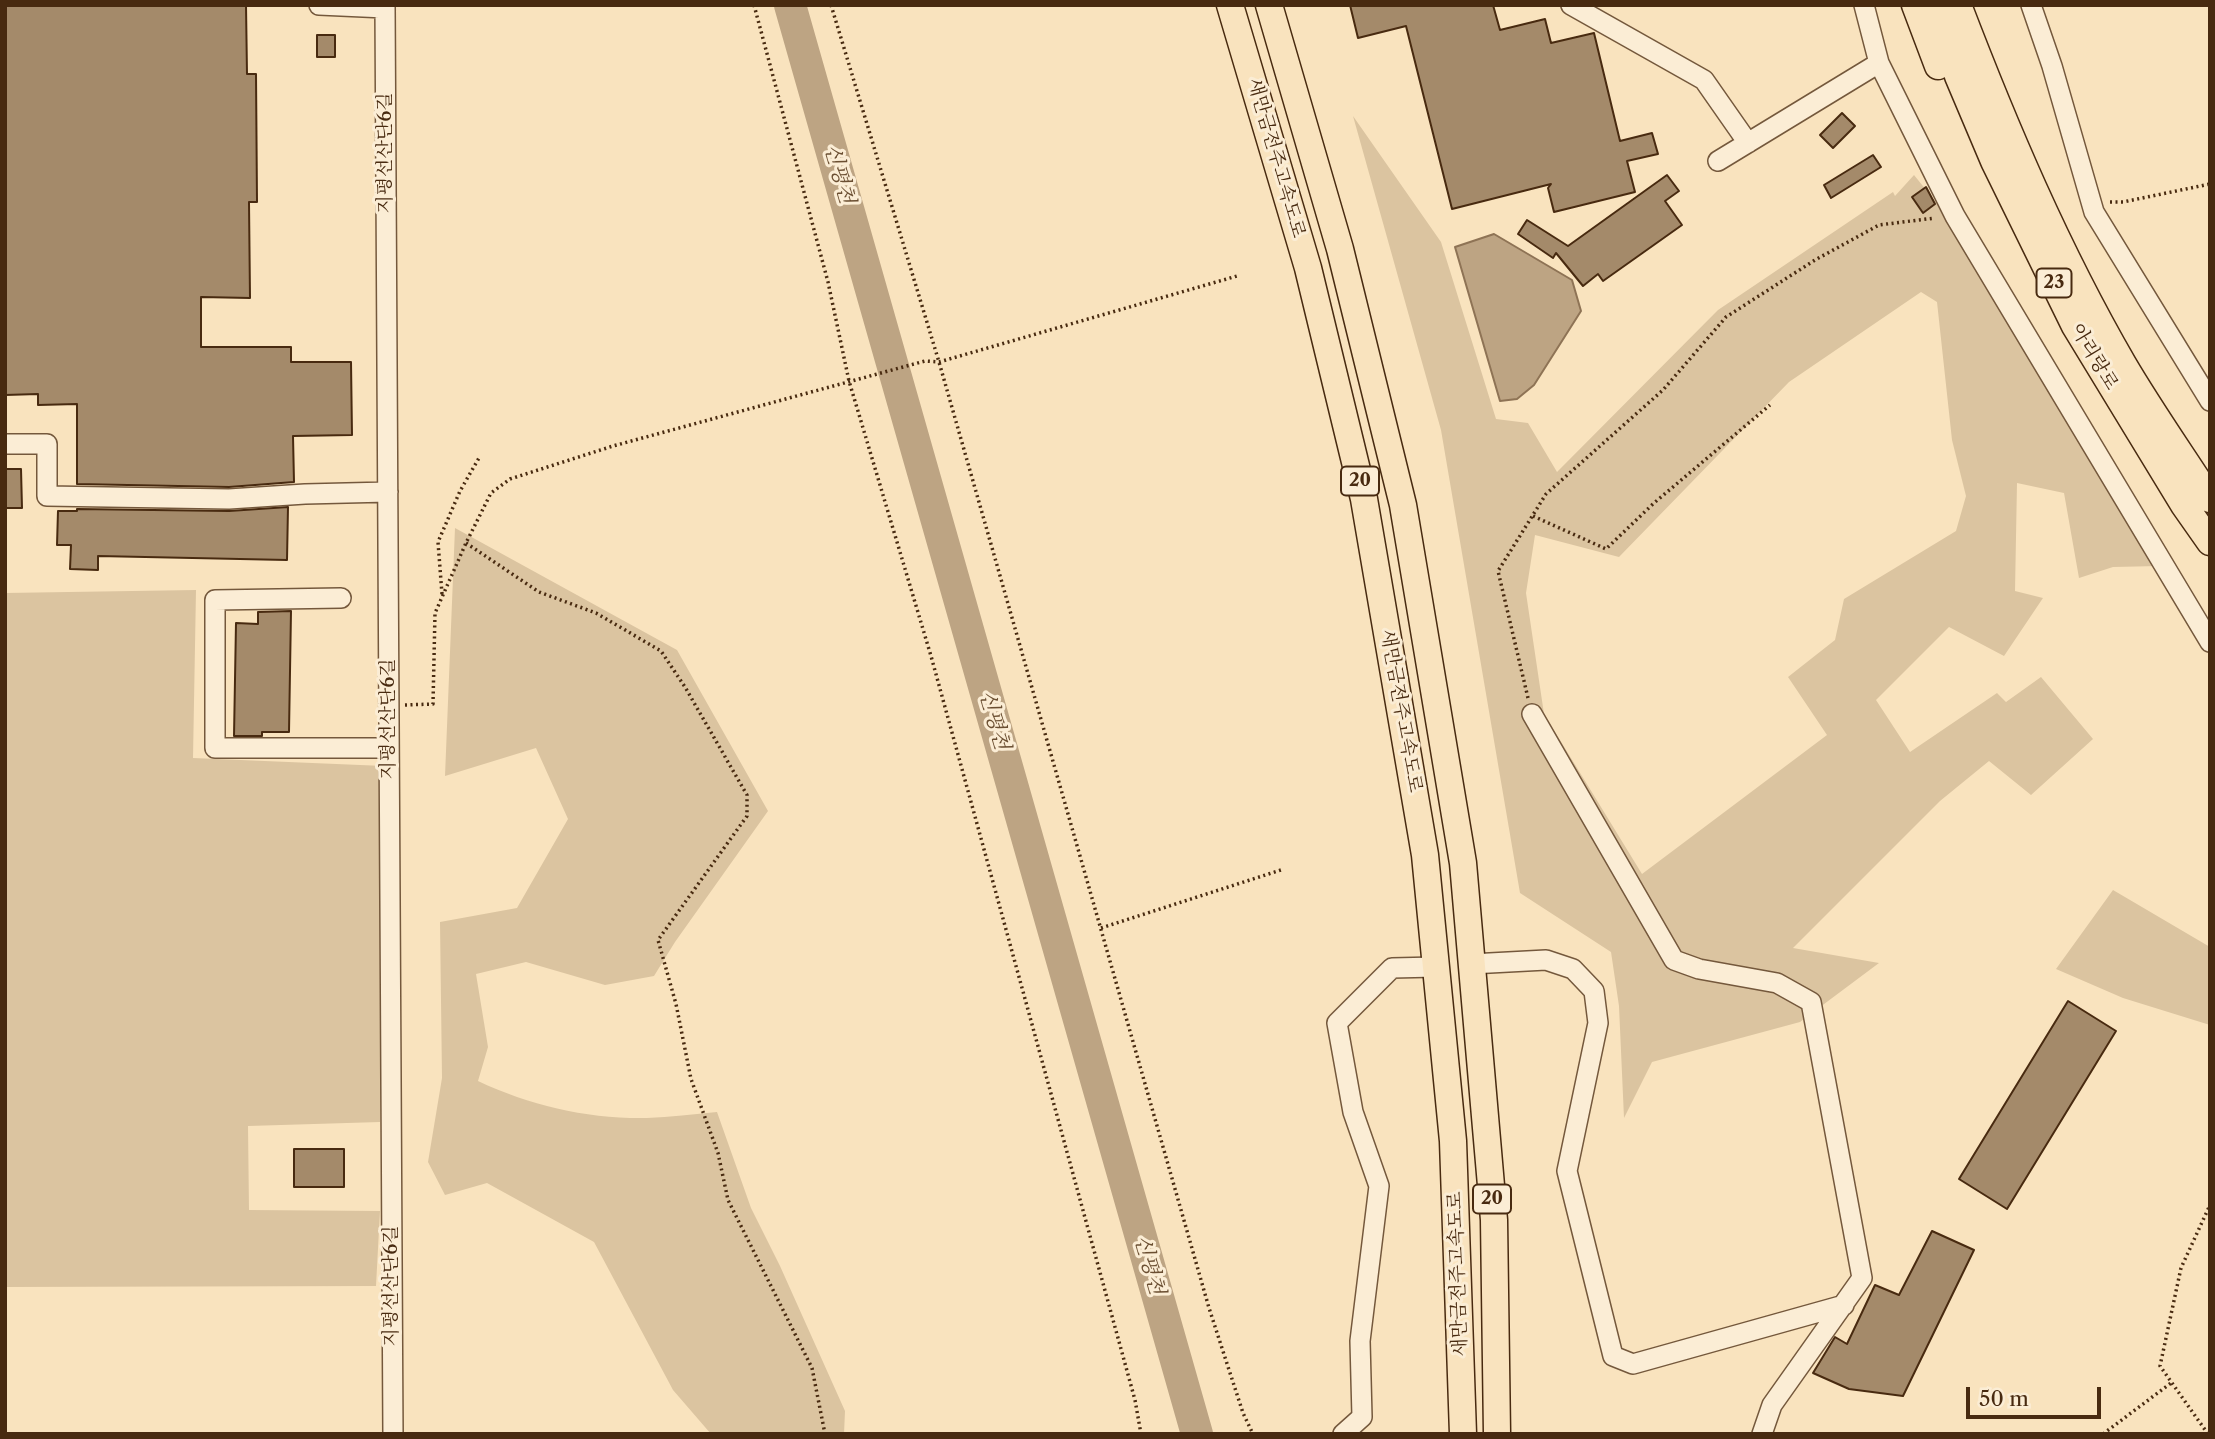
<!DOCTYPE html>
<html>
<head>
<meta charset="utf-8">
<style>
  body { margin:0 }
  #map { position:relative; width:2215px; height:1439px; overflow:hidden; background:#f9e3be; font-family:"Libre Caslon Text",serif }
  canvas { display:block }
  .frame { position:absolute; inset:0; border:7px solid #482a10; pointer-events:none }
  .scale { position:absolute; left:1966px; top:1387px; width:135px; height:32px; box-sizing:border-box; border:4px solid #482a10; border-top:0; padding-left:9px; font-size:21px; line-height:24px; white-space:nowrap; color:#482a10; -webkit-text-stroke:5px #fbedd5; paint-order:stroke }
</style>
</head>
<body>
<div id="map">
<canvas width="2215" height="1439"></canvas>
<div class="frame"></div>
<div class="scale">50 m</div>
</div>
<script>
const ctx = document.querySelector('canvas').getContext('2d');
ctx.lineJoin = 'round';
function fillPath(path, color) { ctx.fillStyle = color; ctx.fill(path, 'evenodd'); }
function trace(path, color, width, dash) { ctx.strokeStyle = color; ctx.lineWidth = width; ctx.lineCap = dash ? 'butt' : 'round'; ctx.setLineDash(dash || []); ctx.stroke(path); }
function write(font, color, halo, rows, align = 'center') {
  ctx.font = font + ' "Libre Caslon Text","Noto Serif KR",serif'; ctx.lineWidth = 6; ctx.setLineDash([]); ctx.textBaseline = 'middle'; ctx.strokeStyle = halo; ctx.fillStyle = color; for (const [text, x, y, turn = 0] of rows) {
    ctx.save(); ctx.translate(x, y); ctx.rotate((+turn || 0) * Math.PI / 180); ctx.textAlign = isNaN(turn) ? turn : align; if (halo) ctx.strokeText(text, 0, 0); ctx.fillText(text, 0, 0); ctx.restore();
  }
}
fillPath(new Path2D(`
  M1353 116 1441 242 1496 419 1528 423 1557 472 1718 310 1893 192 1895 196 1914 175 1952 222 2159 566 2113 567 2079 578 2064 493 2017 483 2015 591 2043 598 2004 656 1949 627 1876 700 1910 752 1997 693 2006 702 2041 677 2093 739 2031 795 1989 761 1940 801 1793 948 1879 963 1800 1022 1652 1062 1624 1118 1619 1006 1611 952 1520 893 1441 430ZM1921 292 1937 302 1952 440 1966 496 1956 531 1844 599 1835 640 1788 677 1827 735 1642 874 1544 714 1526 593 1535 535 1619 557 1789 382Z
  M455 528 677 650 768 811 675 942 654 976 605 985 526 962 476 974 488 1047 478 1081C531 1106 588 1119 647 1118 670 1117 694 1114 717 1112L751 1208 780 1266 845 1411 844 1434H711L673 1390 594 1242 487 1183 445 1195 428 1162 442 1078 440 922 517 908 568 819 536 748 445 776Z
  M196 590 193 758 384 766 380 1122 248 1126 249 1210 380 1211 376 1286 5 1287V593Z
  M2113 890 2210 947V1025L2123 998 2056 969Z`), '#dbc4a0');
const water = new Path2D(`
  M1494 234 1572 280 1581 311 1534 385 1517 399 1500 401 1455 247Z`);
fillPath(water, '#bda483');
trace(water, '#8e7355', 2);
trace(new Path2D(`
  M790 5 1197 1434`), '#bda483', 32);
const building = new Path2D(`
  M5 5H246L247 74H256L257 202H249L250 298 201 297V347H291V362H351L352 435 293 436 294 482 229 487 77 484V404L38 405V394L5 395Z
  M1350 5H1493L1500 30 1545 19 1551 43 1594 33 1620 141 1652 133 1658 154 1627 161 1635 192 1554 212 1548 188 1551 184 1452 209 1406 26 1358 38Z
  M317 35H335V57H317Z
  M1842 113 1855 126 1833 148 1820 135Z
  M1873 155 1881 167 1831 198 1824 185Z
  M1667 175 1679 191 1665 201 1682 225 1603 281 1598 274 1583 286 1556 253 1553 258 1518 234 1527 220 1568 246Z
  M1926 187 1935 204 1923 213 1912 197Z
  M5 469H21L22 508H5Z
  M288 507 287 560 98 556V570L70 569 71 545H57L58 511H77V509L229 511Z
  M291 611 289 732H262V736H234L236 623 258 624V612Z
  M2068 1001 2116 1031 2007 1209 1959 1179Z
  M294 1149H344V1187H294Z
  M1932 1231 1974 1250 1903 1396 1849 1389 1813 1373 1835 1337 1847 1344 1875 1285 1899 1295Z`);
fillPath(building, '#a48a6a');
trace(building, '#482a10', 2);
const minor = new Path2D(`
  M319 5 385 8
  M385 5 393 1434
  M1571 5 1704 80 1748 143
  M1864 5 1879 63 1955 216 2210 642
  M2031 5 2052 66 2094 212 2210 401
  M1718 161 1879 63
  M5 444H47V496L229 499 305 494 388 492
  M341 598 215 600V748H389
  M1532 714 1674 960 1699 969 1777 983 1811 1002 1862 1278 1772 1405 1762 1434
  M1471 964 1546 960 1573 969 1594 991 1598 1023 1567 1171 1613 1356 1633 1364 1844 1305
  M1343 1434 1362 1417 1360 1341 1379 1186 1353 1112 1337 1023 1392 968 1436 967`);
const highway = new Path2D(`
  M1230 5 1308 268 1364 499 1425 855 1453 1141 1463 1434
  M1269 5 1340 249 1403 505 1463 863 1494 1220 1497 1434
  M1915 5 1938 66
  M1936 5 1958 76 1994 161 2075 326 2184 505 2210 542
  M1958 5C2005 128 2057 250 2123 364 2150 410 2181 454 2210 499`);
trace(minor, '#74583c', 22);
trace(highway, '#482a10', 29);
trace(new Path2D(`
  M754 5 828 282 849 381 931 656 1135 1400 1141 1434
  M831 5 939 362 1209 1308 1243 1413 1253 1434
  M2110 202H2123L2210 184
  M1533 516 1606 549 1654 503 1770 405
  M466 543 539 592 596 613 661 651 685 687 747 795V816L658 940 676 1004 691 1079 718 1153 728 1200 812 1368 825 1434
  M442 594 438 542 460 491 479 458
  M1528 698 1498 571 1546 494 1663 390 1726 317 1815 260 1879 225 1935 218
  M405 705 433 704 435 613 466 543 491 493 510 479 613 446 925 361 939 362 1237 276
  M1101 928 1284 869
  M2103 1434 2171 1383
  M2208 1434 2160 1366 2181 1268 2210 1205`), '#482a10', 3.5, [2, 3.5]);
trace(minor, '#fbedd5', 19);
trace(highway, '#f9e3be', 26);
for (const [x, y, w] of [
  [2054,283,35],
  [1360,481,38],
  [1492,1199,38]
]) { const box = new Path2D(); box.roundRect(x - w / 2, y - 14.5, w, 29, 5); ctx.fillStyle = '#fbedd5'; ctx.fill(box); trace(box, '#482a10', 2); }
write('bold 18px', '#482a10', null, [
  ["23",2054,283],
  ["20",1360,481],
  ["20",1492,1199]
]);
write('19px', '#482a10', '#fbedd5', [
  ["지평선산단6길",386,153,-90],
  ["새만금전주고속도로",1276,158,74],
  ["아리랑로",2094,357,59],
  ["새만금전주고속도로",1401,711,80],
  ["지평선산단6길",389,719,-90],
  ["새만금전주고속도로",1458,1274,-92],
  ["지평선산단6길",392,1286,-90]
]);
write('italic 21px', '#6b4f32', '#fbedd5', [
  ["신평천",839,174,74],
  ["신평천",994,720,74],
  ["신평천",1149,1265,74]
]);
</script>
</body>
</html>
